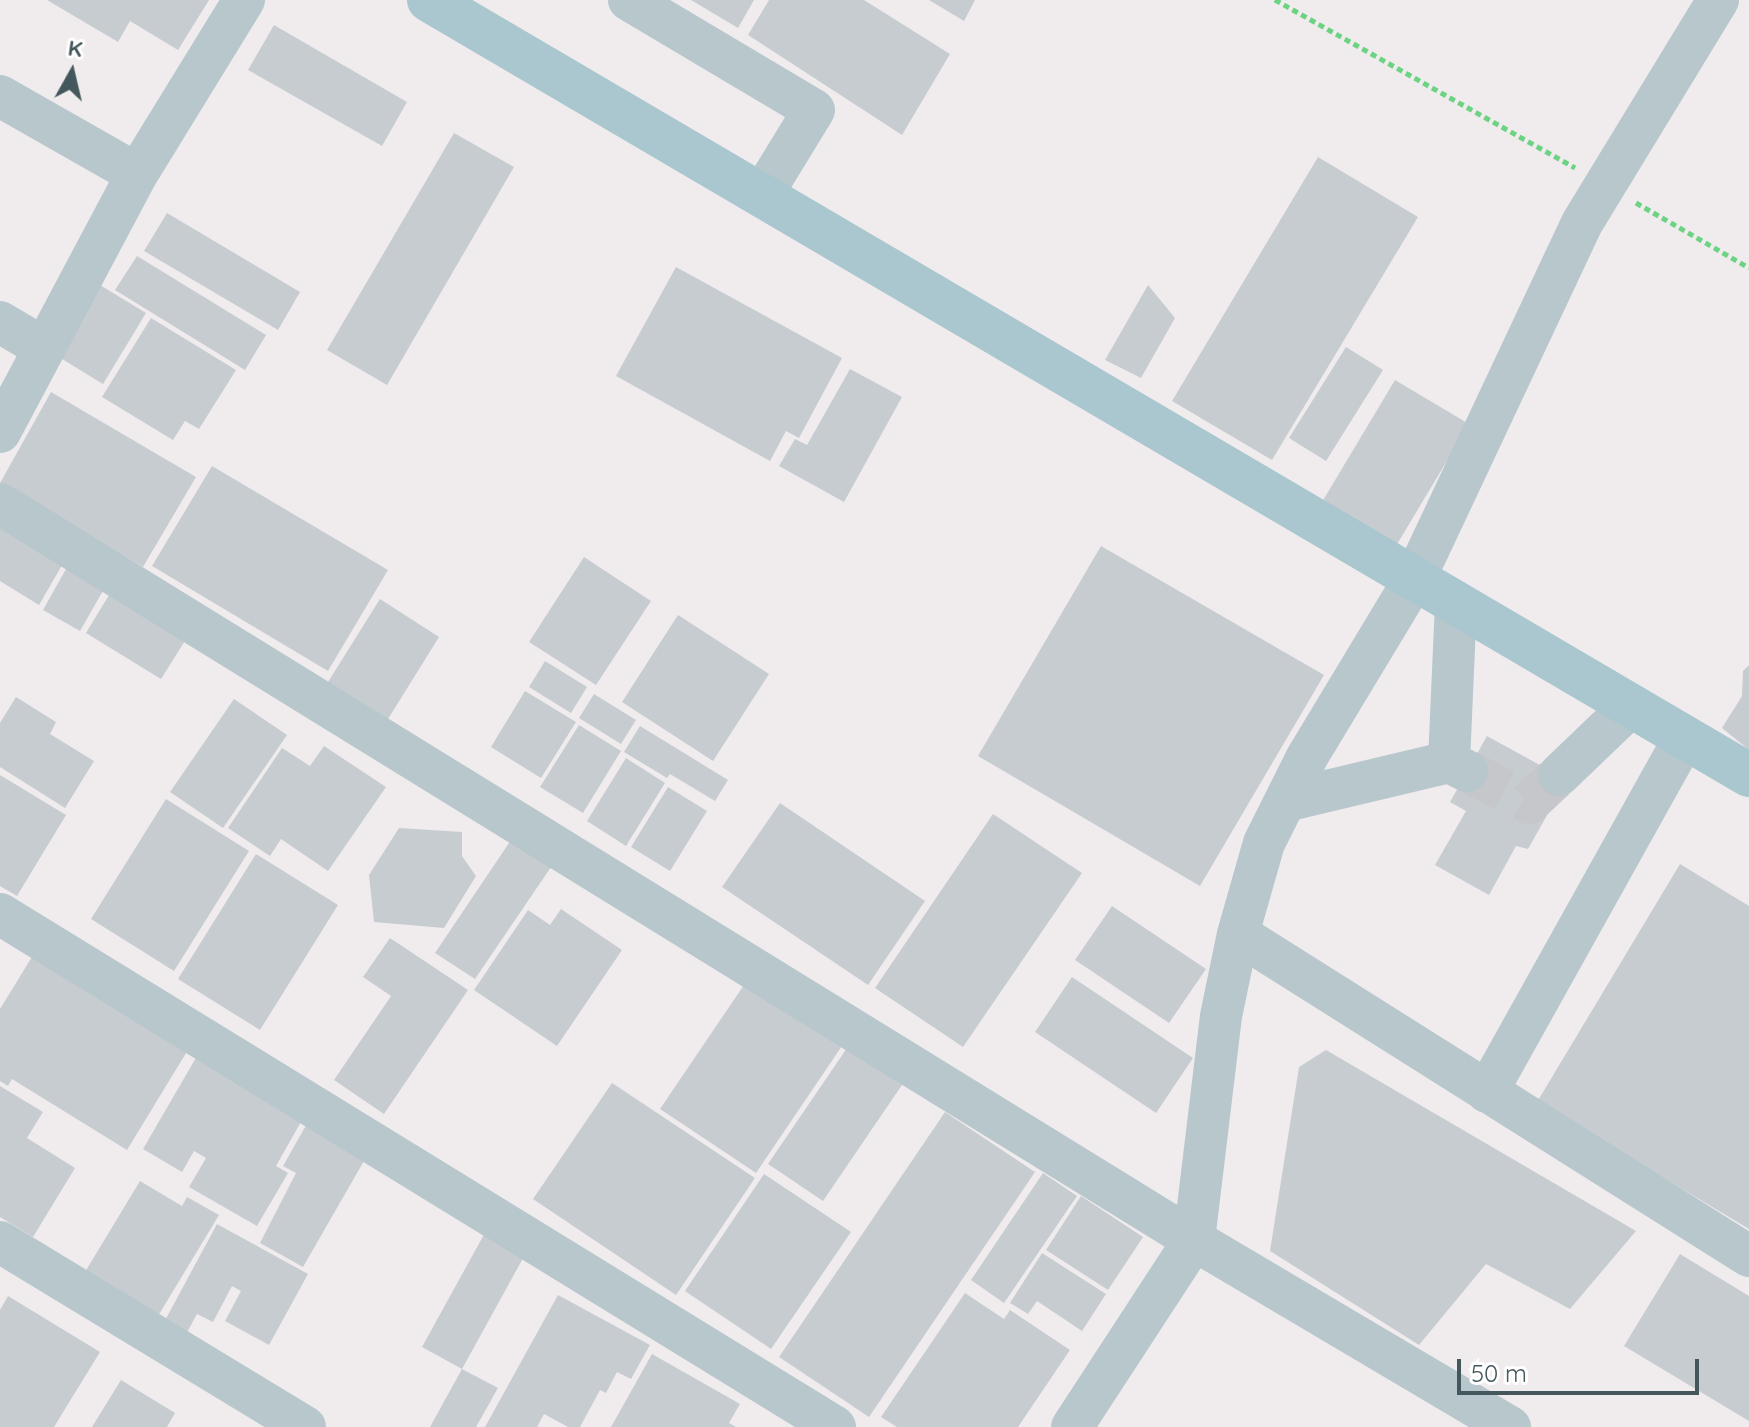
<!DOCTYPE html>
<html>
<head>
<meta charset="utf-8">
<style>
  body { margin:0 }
  #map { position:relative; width:1749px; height:1427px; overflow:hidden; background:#f0ecee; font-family:Quicksand,sans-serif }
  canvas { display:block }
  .north { position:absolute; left:32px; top:32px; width:80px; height:80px; -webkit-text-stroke:6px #fff; paint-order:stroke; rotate:8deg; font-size:22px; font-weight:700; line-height:32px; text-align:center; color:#44575c }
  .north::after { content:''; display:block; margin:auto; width:28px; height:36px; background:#44575c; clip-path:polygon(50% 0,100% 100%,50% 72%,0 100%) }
  .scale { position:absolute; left:1457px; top:1359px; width:242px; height:36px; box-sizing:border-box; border:4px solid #44575c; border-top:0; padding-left:10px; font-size:24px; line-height:28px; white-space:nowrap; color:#44575c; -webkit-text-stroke:6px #fff; paint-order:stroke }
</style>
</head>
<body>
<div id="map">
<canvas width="1749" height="1427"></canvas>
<div class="north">K</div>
<div class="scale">50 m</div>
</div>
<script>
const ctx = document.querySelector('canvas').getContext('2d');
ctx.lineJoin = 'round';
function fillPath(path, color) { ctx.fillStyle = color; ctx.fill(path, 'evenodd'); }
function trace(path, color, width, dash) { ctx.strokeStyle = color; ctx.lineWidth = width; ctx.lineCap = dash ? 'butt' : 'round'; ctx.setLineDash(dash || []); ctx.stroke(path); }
fillPath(new Path2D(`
  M47 0H209L178 50 130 21 118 42Z
  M691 0H754L738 28Z
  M769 0H864L950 54 902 135 748 35Z
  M929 0H975L964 21Z
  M274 25 407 102 382 146 248 70Z
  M454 133 514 167 387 385 327 350Z
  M1318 157 1418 217 1272 460 1172 401Z
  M167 213 300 292 278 330 144 251Z
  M137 256 266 335 245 370 115 290Z
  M676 267 842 358 799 438 786 431 770 461 616 376Z
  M100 285 146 313 103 384 57 356Z
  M1148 285 1175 318 1141 378 1105 360Z
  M151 318 236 370 199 429 185 421 173 440 102 397Z
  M1346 347 1383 370 1326 461 1289 438Z
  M850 369 902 397 844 502 779 466 795 439 807 445Z
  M1395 380 1469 424 1396 546 1322 502Z
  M51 392 196 477 143 567 0 483Z
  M212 466 388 570 328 671 152 566Z
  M0 514 68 555 39 605 0 581Z
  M1101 546 1324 675 1200 886 978 756Z
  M584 557 651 601 596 685 529 642Z
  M71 560 108 582 80 631 43 610Z
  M112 590 188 636 161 679 86 633Z
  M380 599 439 637 388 719 328 682Z
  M678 615 769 674 713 761 622 702Z
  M545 661 587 687 571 713 529 687Z
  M1749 665V750L1722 728 1742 696 1743 671Z
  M525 691 576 722 541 778 491 747Z
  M594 694 636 720 621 744 579 718Z
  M16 697 56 722 50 734 94 761 65 808 0 767V723Z
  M234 699 287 735 223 828 170 792Z
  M579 725 621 751 583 813 540 787Z
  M640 726 728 780 715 801 670 774 667 778 624 752Z
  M1487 736 1567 780 1528 849 1516 846 1489 895 1435 865 1466 811 1450 802Z
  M324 746 386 787 328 871 281 839 270 856 228 828 282 748 310 766Z
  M626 758 665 783 626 846 587 821Z
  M0 775 66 815 17 896 0 886Z
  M668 787 707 811 670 871 631 847Z
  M166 799 249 851 174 971 91 919Z
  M780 803 925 901 868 985 722 887Z
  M993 814 1082 873 963 1047 875 988Z
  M399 828 462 832V856L476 876 444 928 374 922 369 875Z
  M511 840 551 867 475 979 435 953Z
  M256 854 338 905 260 1030 178 979Z
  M1680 864 1749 906V1229L1537 1102Z
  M1112 906 1206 969 1169 1023 1075 960Z
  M561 909 622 950 557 1046 474 990 528 910 550 925Z
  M390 938 468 990 384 1114 334 1080 391 996 363 977Z
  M35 952 194 1040 127 1150 12 1079 8 1086 0 1081V1009Z
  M1072 977 1193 1058 1156 1113 1035 1032Z
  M748 979 844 1043 756 1173 660 1109Z
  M849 1045 904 1082 823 1201 768 1164Z
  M1326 1050 1636 1231 1570 1309 1486 1264 1419 1345 1270 1251 1299 1067Z
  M197 1056 306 1113 276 1166 288 1173 257 1226 189 1187 206 1158 194 1151 182 1172 143 1149Z
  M612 1083 755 1178 676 1295 533 1199Z
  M0 1086 43 1112 27 1138 75 1168 33 1237 0 1217Z
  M945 1112 1035 1172 869 1417 779 1357Z
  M309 1120 368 1154 303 1267 260 1243 296 1173 283 1166Z
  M1043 1173 1077 1196 1004 1303 971 1280Z
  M764 1174 851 1232 771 1349 685 1291Z
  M140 1181 182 1206 187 1197 219 1215 158 1316 85 1272Z
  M1081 1196 1143 1237 1108 1290 1046 1250Z
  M217 1224 308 1274 269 1345 225 1321 241 1291 232 1286 213 1322 197 1314 184 1338 162 1326Z
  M487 1229 527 1251 462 1369 422 1347Z
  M1042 1253 1106 1294 1082 1331 1037 1301 1028 1314 1010 1303Z
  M1680 1254 1749 1296V1421L1624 1346Z
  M965 1293 1004 1319 1010 1310 1070 1350 1018 1427H897L881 1417Z
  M558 1295 650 1345 631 1379 617 1372 606 1393 600 1390 580 1427H568L544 1414 537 1427H485Z
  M8 1296 100 1352 54 1427H0V1310Z
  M652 1354 740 1404 729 1423 736 1427H611Z
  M462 1369 498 1388 476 1427H430Z
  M121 1380 175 1413 167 1427H92Z`), '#c6ccd0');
trace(new Path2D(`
  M1467 771 1529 803 1559 775`), '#c5c7ca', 42, [42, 21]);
trace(new Path2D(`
  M1275 0 1575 168
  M1636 203 1749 268`), '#6cd382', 5, [6, 4]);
trace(new Path2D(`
  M629 0 814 110 762 195
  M0 96 137 174
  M0 322 44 348
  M0 432 137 174 244 0
  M0 504 1194 1240 1072 1427
  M1449 762 1456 602
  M1559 775 1631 706
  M1285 801 1449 762 1467 771
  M0 914 835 1427
  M1238 934 1749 1256
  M1487 1092 1685 737
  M0 1242 305 1427
  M1510 1427 1194 1240 1221 1016 1238 934 1264 843 1307 757 1415 578 1582 223 1718 0`), '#b7c7cc', 42);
trace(new Path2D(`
  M429 0 1749 775`), '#aac7cf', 44);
</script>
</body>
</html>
